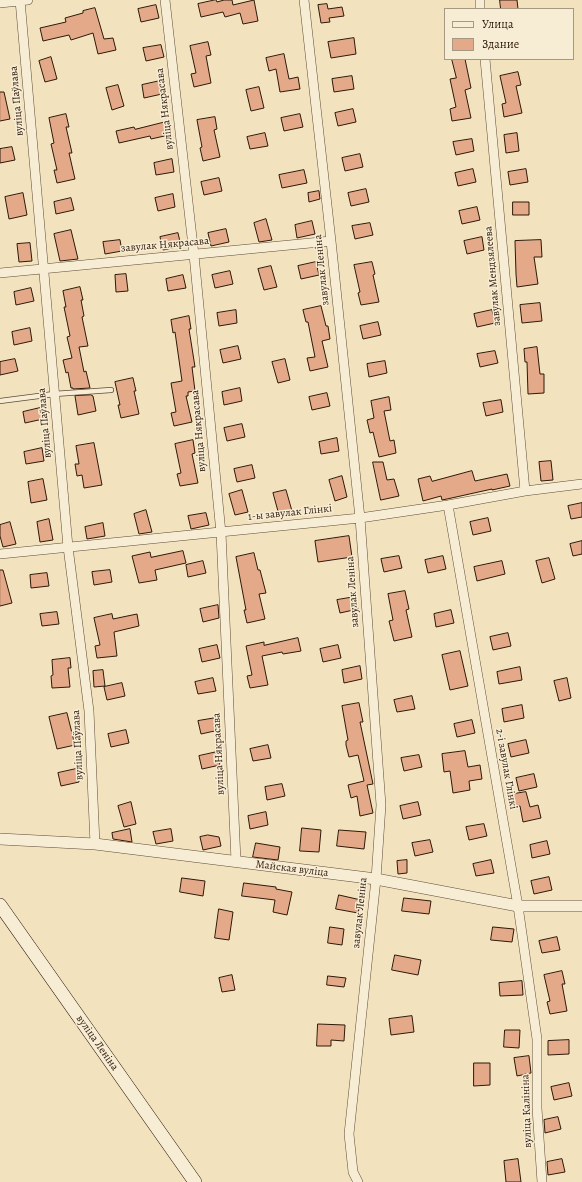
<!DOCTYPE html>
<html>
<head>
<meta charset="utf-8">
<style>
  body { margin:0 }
  #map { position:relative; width:582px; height:1182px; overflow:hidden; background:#f2e3be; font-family:Alegreya,serif }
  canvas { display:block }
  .legend { position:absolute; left:444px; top:8px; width:130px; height:52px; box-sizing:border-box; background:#f7edd5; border:1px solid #a79883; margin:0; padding:5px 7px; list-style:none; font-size:12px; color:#2e1808 }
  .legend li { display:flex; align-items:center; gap:8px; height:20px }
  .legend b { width:20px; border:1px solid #a79883 }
</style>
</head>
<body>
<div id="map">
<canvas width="582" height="1182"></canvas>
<ul class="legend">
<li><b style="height:5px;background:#f7edd5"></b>Улица</li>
<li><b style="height:11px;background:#e3a988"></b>Здание</li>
</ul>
</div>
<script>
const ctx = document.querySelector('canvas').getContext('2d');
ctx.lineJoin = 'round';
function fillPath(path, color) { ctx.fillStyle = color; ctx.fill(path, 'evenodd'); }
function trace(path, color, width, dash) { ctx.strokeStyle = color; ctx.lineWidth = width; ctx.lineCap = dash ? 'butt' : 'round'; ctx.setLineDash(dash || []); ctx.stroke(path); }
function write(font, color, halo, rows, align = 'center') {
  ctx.font = font + ' Alegreya,serif'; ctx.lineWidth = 3; ctx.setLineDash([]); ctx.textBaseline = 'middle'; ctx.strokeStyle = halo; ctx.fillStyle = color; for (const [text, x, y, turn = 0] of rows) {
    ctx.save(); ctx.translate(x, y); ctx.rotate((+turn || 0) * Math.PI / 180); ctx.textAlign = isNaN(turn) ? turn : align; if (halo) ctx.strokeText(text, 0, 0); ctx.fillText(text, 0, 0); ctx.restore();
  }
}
const building = new Path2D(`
  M216 0 217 2 224 0H232L233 5 254 0 258 21 243 24 240 13 225 17 223 12 201 17 198 4Z
  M500 0H517L518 9H501Z
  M327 4 328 9 342 7 344 16 329 18 330 22 321 23 318 5Z
  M156 5 159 18 141 22 138 9Z
  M95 8 104 39 113 38 116 50 98 54 93 33 71 40 69 35 43 41 40 28 66 22 65 18 83 13V11Z
  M354 38 356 54 331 58 328 42Z
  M208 42 211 55 206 56 211 83 194 87 191 74 196 73 190 46Z
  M161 45 164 57 146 61 143 48Z
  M284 54 289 79 298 77 300 89 280 92 276 69 269 71 266 58Z
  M51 57 57 79 45 82 39 61Z
  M452 59H465L471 88 465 90 471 118 452 121 450 109 456 107 450 79 456 78Z
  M518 72 521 85 516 86 522 113 504 117 502 104 506 103 500 76Z
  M352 76 354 89 334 92 332 79Z
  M160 81 162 94 144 98 142 85Z
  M118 85 124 106 112 110 106 88Z
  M259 87 264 108 251 111 246 90Z
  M0 92H4L10 119 0 121Z
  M353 109 356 122 338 126 335 113Z
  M66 114 69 127H66L72 153H69L75 179 57 183 54 170H57L51 144 54 143 49 118Z
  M300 114 303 127 284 131 281 118Z
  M215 117 217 129 214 130 220 157 203 161 200 148 202 147 197 120Z
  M166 122 169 135 151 139 150 136 119 143 116 131 134 127 135 129Z
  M265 133 268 146 250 149 247 137Z
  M517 133 519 151 506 153 504 135Z
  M472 139 474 151 456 155 453 142Z
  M12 147 15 160 0 163V149Z
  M360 154 363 167 345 171 342 158Z
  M172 159 174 172 156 175 154 163Z
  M473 169 476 182 458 186 455 173Z
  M526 169 528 182 510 185 508 172Z
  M304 170 307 183 282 188 279 175Z
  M219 178 222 191 204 195 201 182Z
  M366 189 369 202 351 206 348 193Z
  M319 191 320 199 309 202 308 193Z
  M23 193 27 215 9 219 5 197Z
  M173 194 175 207 158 211 155 198Z
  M71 198 74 210 56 214 54 202Z
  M513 202H529V215H513Z
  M477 207 480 220 462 224 459 211Z
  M266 219 272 240 259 242 254 223Z
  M312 221 315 234 297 238 295 225Z
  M370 223 373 235 355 239 352 226Z
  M226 229 229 242 211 246 208 233Z
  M71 230 78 259 60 261 54 234Z
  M178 233 181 246 163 250 160 237Z
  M482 237 484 250 467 254 464 241Z
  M120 240 122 251 105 254 103 242Z
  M541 240 542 257H534L538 284 517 287 516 274 515 241Z
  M30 243 32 261 19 262 17 244Z
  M316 262 319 275 301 279 298 266Z
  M372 262 375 274 373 275 379 302 361 305 358 293 360 292 354 265Z
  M271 266 277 287 264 290 258 269Z
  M230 271 233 284 215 288 212 275Z
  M126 274 128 291 116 292 115 275Z
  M183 275 186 288 168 291 166 279Z
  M80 287 83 300H81L84 316 82 317 88 346 79 347 84 372 86 371 90 388 73 389V388H71L68 372 66 373 63 360 72 358 67 337 70 336 64 307H66L63 291Z
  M31 288 34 301 16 305 14 292Z
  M540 303 542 321 522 323 520 305Z
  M321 306 326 326H328L330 339 322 341 328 367 310 371 307 358 315 357 308 322H306L303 310Z
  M236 310 237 323 219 326 217 313Z
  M492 310 495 323 477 327 474 314Z
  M189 316 191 329H189L195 367H192L195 391 188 392V396H186L192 422 174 426 171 413 176 412 171 383 182 381 175 332 173 333 171 320Z
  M378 322 381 335 363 339 360 326Z
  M30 328 32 341 14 345 12 332Z
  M238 346 241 359 223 363 220 350Z
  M537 347 540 374H544V393L528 394 527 362H525L524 349Z
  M495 351 498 363 480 367 477 354Z
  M15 359 18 371 0 375V362Z
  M285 359 290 380 278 383 272 362Z
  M385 361 387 373 369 377 367 364Z
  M133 378 136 391H134L139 414 121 418 118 405H120L115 382Z
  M240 388 242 401 224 405 222 392Z
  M327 393 330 406 312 410 309 397Z
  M91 395 93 396 96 411 78 415 75 396Z
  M389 397 391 410 384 411 390 441 394 440 396 453 379 457 373 432 370 433 367 420 374 418 371 401Z
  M501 400 503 412 486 416 483 403Z
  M40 408 43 419 25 423 23 412Z
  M242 424 245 437 227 441 224 428Z
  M337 438 339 451 321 454 319 442Z
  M193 440 195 453 192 454 198 483 180 486 177 474 181 473 175 444Z
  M94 443 102 485 84 488 82 475 77 476 75 464H79L76 446Z
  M42 448 44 461 26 464 24 452Z
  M551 461 553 480 541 481 539 462Z
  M373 462H383L387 480 394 479 399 496 381 500Z
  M252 465 255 478 237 482 234 469Z
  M472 471 475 481 507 474 510 486 492 490V489L447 499 442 500 441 496 423 501 418 479 430 476 432 481Z
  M342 476 347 497 335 501 329 480Z
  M43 479 47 500 31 503 28 482Z
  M242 490 248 512 235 515 229 494Z
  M286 490 292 511 279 515 273 493Z
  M582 503V517L571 519 568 506Z
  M146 510 152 532 139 534 134 514Z
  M206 513 209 525 191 529 188 516Z
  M488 518 491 531 473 535 470 522Z
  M49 519 53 540 40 542 37 522Z
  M10 522 16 544 3 547 0 536V525Z
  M103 523 105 536 87 539 85 527Z
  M349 536 352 557 318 562 315 541Z
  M582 541V554L573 556 570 544Z
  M183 551 186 563 155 570 157 580 139 583 132 556 150 552 151 557Z
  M254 553 258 570H260L266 593 259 594 265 619 247 623 244 610H246L236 557Z
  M399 556 402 568 384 572 381 559Z
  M443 556 446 569 428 573 425 560Z
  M549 558 555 579 542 583 536 561Z
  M203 561 206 573 188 577 186 565Z
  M502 561 505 574 477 581 474 567Z
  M0 570H3L12 603 0 606Z
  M110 570 112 582 94 585 92 572Z
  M47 573 49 586 31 588 30 575Z
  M405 591 409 609 406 610 412 637 394 641 389 621 393 620 388 594Z
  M355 597 358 609 340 613 337 600Z
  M218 605 219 618 203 622 200 609Z
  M451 610 454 623 436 627 434 614Z
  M57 612 59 624 42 626 40 614Z
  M112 614 113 619 137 614 139 626 114 632 117 656 97 658 95 646 100 645 94 618Z
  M508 633 511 646 493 650 490 637Z
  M298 638 301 651 283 654 282 652 262 656 268 685 250 688 247 676 252 675 246 646 264 642V645Z
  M217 645 220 658 202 662 199 649Z
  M338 645 341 658 323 662 320 649Z
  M460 651 468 686 450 690 442 655Z
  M70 658 71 668H68L70 687 52 688 51 676 53 675 52 660Z
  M360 666 362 679 344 683 342 670Z
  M520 667 522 680 499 684 497 672Z
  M103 670 105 686 94 687 93 671Z
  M213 678 216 691 198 694 195 682Z
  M567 678 571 698 559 701 554 681Z
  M122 683 125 696 107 700 104 687Z
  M412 696 415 709 397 712 394 700Z
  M359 703 363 722H360L373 784 367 785 373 813 360 816 357 796 351 798 348 785 364 781 358 755 349 757 346 745V741L348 740 342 706Z
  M522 705 524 718 504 722 502 709Z
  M67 713 75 745 57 749 49 717Z
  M216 718 219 730 201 734 198 721Z
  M472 720 475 733 457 737 454 724Z
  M126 730 129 743 111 747 108 734Z
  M526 740 529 753 511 757 508 744Z
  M268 745 271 758 253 761 250 749Z
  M465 751 468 767 480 765 482 779 469 781 470 790 453 793 450 771 444 772 442 754Z
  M217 752 220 765 202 769 199 756Z
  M419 755 422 767 404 771 401 758Z
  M76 769 79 782 61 786 58 773Z
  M534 774 537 787 519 791 516 778Z
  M282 784 285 796 267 800 265 787Z
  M526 792 530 807 538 805 541 818 523 822 520 806 512 808 508 795Z
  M131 802 136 824 124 827 118 806Z
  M418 802 421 815 403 819 400 806Z
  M266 812 268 825 250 829 248 816Z
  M484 824 487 836 469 840 466 827Z
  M302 828 321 830 319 852 300 851Z
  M130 829 132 842 113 839 112 833Z
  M171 829 173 841 156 844 153 832Z
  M339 830 366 832 364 849 337 846Z
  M208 835 219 837 221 846 203 850 200 837Z
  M430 840 433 852 415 856 412 843Z
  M547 841 550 854 532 858 530 845Z
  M256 843 280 847 278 860 253 857Z
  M407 860V873L398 874 397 861Z
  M491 860 494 873 476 876 473 864Z
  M549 877 552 890 534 894 531 881Z
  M182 878 205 881 203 896 180 892Z
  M244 883 276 887V889L292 892 287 915 273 912 275 900 242 896Z
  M339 895 361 900 358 913 336 909Z
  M404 898 431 901 429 914 402 911Z
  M219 909 233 912 229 940 215 938Z
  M330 927 344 929 342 945 328 943Z
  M493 927 514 929 512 942 491 940Z
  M557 937 560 950 542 953 539 941Z
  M395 955 421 960 418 975 392 970Z
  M562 971 565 984H562L567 1011 550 1014 547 1002 550 1001 544 975Z
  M232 975 235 990 222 992 219 978Z
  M328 976 346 978 344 987 327 985Z
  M522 981 523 995 500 996 499 983Z
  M412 1016 414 1032 391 1035 389 1019Z
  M318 1024 345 1025 344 1041 331 1040V1046H317Z
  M505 1030H520L519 1048 504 1047Z
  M569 1040V1054L548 1055V1041Z
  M529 1056 531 1073 517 1076 514 1058Z
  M474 1063H490V1085L474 1086Z
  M569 1083 572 1096 554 1100 551 1087Z
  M558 1117 561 1129 545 1133 544 1120Z
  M518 1159 521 1182H506L504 1161Z
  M562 1159 565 1172 548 1175 547 1162Z`);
fillPath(building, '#e3a988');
trace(building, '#2e1808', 1);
const service = new Path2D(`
  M0 401 54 394 111 390`);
const minor = new Path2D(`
  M20 0 68 547 89 711 95 844
  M165 0 194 255 221 533 236 861
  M304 0 331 241 360 518 381 805 376 879 349 1134 353 1172 358 1182
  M480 0V9
  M0 3 28 0
  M485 59 525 491
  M0 273 331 241
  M448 505 518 906 537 1039V1108L542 1182
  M0 554 360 518 448 505 525 491 582 484`);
const tertiary = new Path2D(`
  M0 839 95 844 376 879 518 906H582`);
const secondary = new Path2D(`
  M0 905 195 1182`);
trace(service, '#5f4b36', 6);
trace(minor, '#5f4b36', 10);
trace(tertiary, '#5f4b36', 12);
trace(secondary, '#2e1808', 14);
trace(service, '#f7edd5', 4.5);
trace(minor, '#f7edd5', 9);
trace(tertiary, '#f7edd5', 11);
trace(secondary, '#f7edd5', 13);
write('11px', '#2e1808', '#f7edd5', [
  ["вуліца Паўлава",17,101,-95],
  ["вуліца Някрасава",165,109,-97],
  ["завулак Някрасава",165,245,-5],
  ["завулак Леніна",322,270,-96],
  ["завулак Мендзялеева",493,276,-95],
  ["вуліца Паўлава",45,423,-95],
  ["вуліца Някрасава",199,431,-95],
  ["1-ы завулак Глінкі",290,513,-6],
  ["завулак Леніна",353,592,-94],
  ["вуліца Паўлава",78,745,-93],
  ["вуліца Някрасава",219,754,-93],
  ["2-і завулак Глінкі",506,769,80],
  ["Майская вуліца",292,869,7],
  ["завулак Леніна",360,913,-84],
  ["вуліца Леніна",97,1043,55],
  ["вуліца Калініна",527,1111,-92]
]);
</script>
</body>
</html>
